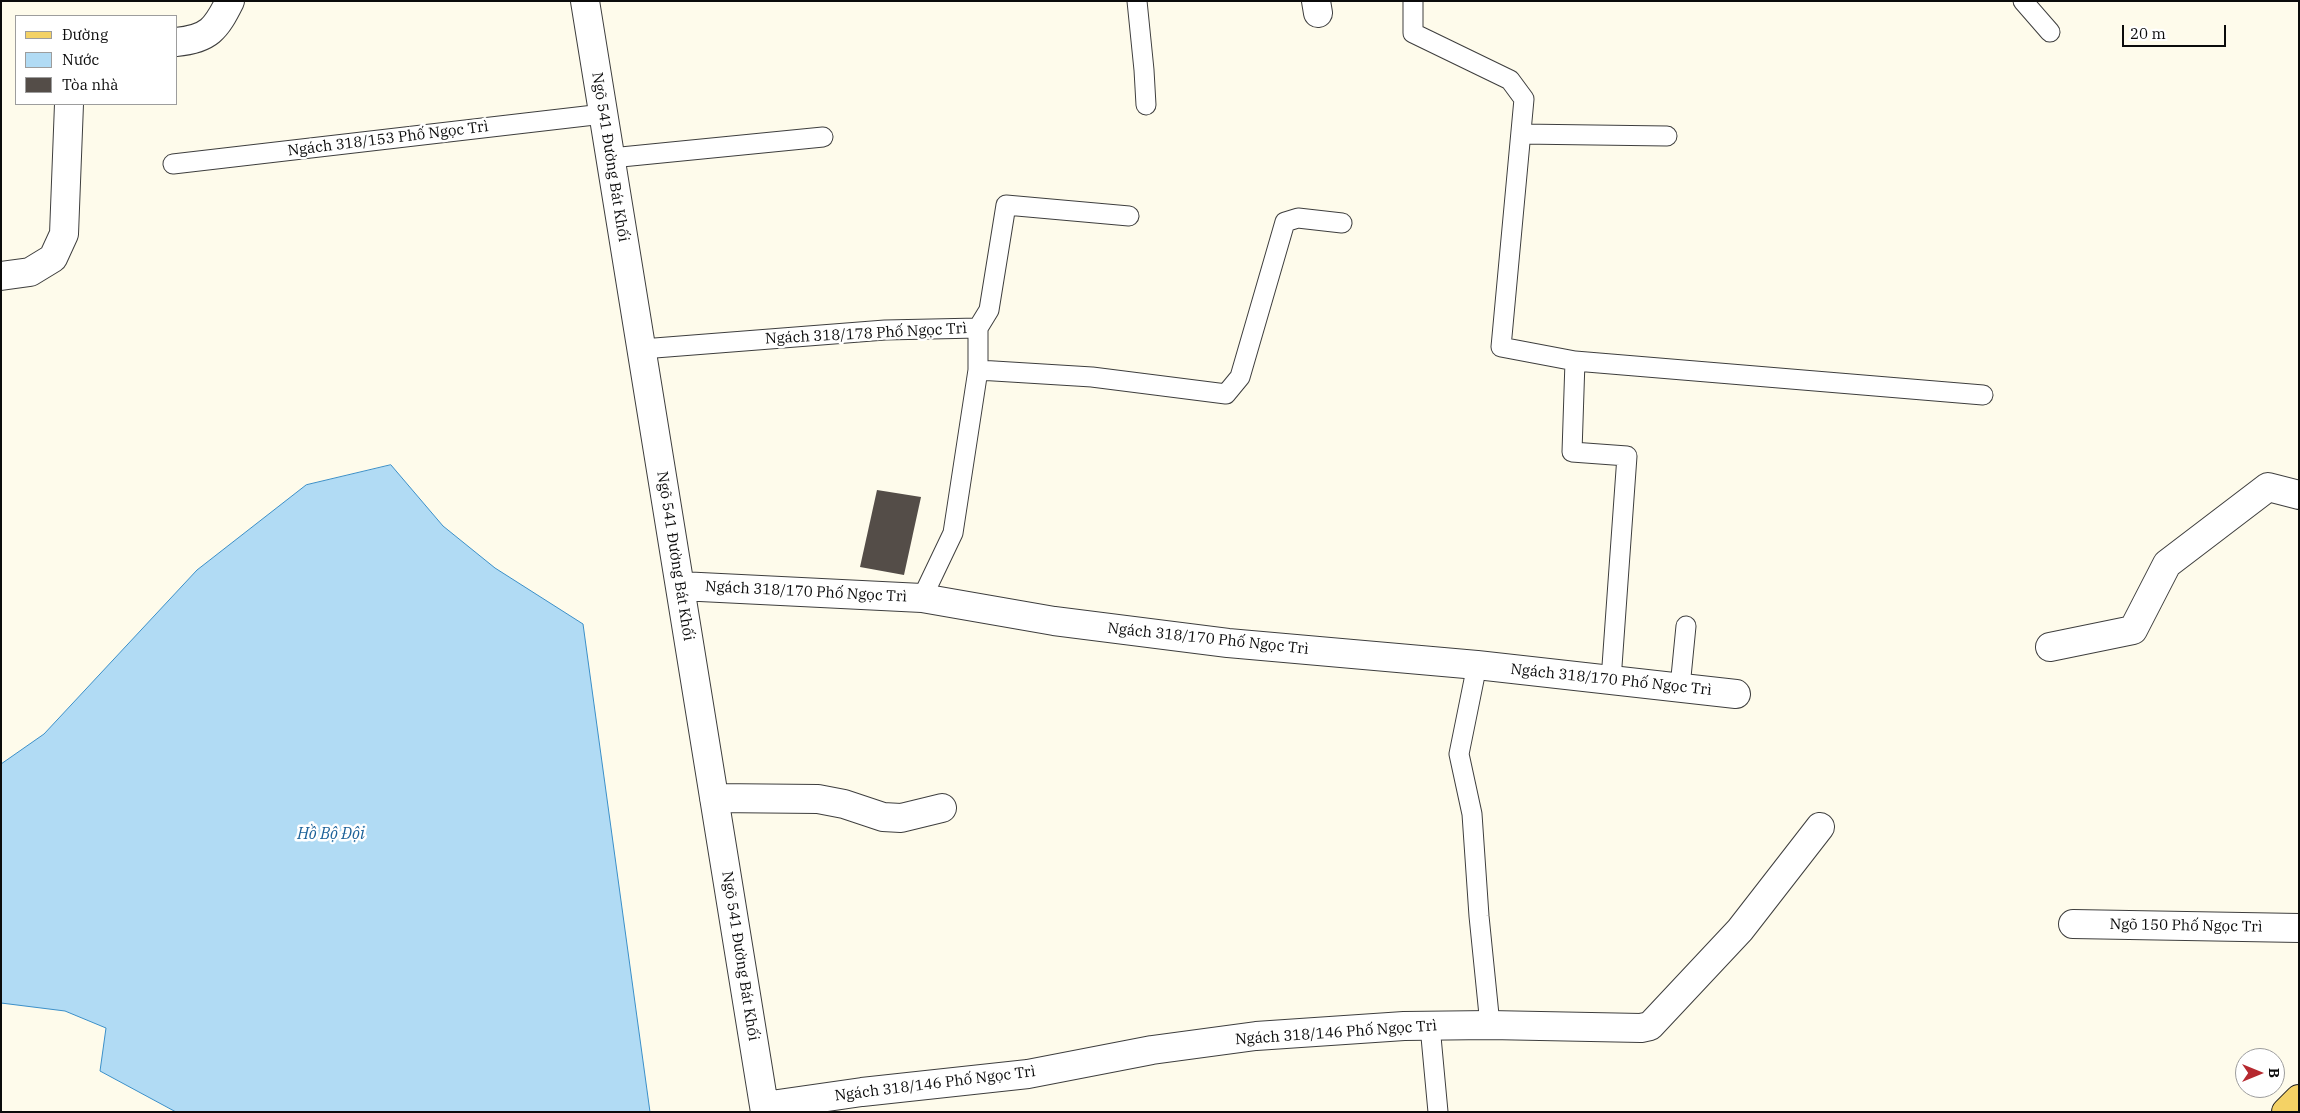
<!DOCTYPE html>
<html>
<head>
<meta charset="utf-8">
<style>
  body { margin:0 }
  #map { position:relative; width:2300px; height:1113px; overflow:hidden; background:#fefbeb; font-family:"IBM Plex Serif",serif }
  canvas { display:block }
  .frame { position:absolute; inset:0; border:2px solid #0b0b0b; pointer-events:none }
  .legend { position:absolute; left:15px; top:15px; width:162px; height:90px; box-sizing:border-box; background:#fff; border:1px solid #9d9d9d; margin:0; padding:6px 9px; list-style:none; font-size:15px; color:#0b0b0b }
  .legend li { display:flex; align-items:center; gap:10px; height:25px }
  .legend b { width:25px; border:1px solid #9d9d9d }
  .north { position:absolute; left:2235px; top:1048px; width:50px; height:50px; box-sizing:border-box; background:#fff; border:1px solid #9d9d9d; border-radius:50%; rotate:90deg; font-size:14px; font-weight:700; line-height:20px; text-align:center; color:#0b0b0b }
  .north::after { content:''; display:block; margin:auto; width:18px; height:22px; background:#b6292f; clip-path:polygon(50% 0,100% 100%,50% 72%,0 100%) }
  .scale { position:absolute; left:2122px; top:25px; width:104px; height:22px; box-sizing:border-box; border:2px solid #0b0b0b; border-top:0; padding-left:6px; font-size:15px; line-height:18px; white-space:nowrap; color:#0b0b0b; -webkit-text-stroke:4px #fff; paint-order:stroke }
</style>
</head>
<body>
<div id="map">
<canvas width="2300" height="1113"></canvas>
<div class="frame"></div>
<ul class="legend">
<li><b style="height:6px;background:#f4d265"></b>Đường</li>
<li><b style="height:14px;background:#b1dbf4"></b>Nước</li>
<li><b style="height:14px;background:#544d48"></b>Tòa nhà</li>
</ul>
<div class="north">B</div>
<div class="scale">20 m</div>
</div>
<script>
const ctx = document.querySelector('canvas').getContext('2d');
ctx.lineJoin = 'round';
function fillPath(path, color) { ctx.fillStyle = color; ctx.fill(path, 'evenodd'); }
function trace(path, color, width, dash) { ctx.strokeStyle = color; ctx.lineWidth = width; ctx.lineCap = dash ? 'butt' : 'round'; ctx.setLineDash(dash || []); ctx.stroke(path); }
function write(font, color, halo, rows, align = 'center') {
  ctx.font = font + ' "IBM Plex Serif",serif'; ctx.lineWidth = 5; ctx.setLineDash([]); ctx.textBaseline = 'middle'; ctx.strokeStyle = halo; ctx.fillStyle = color; for (const [text, x, y, turn = 0] of rows) {
    ctx.save(); ctx.translate(x, y); ctx.rotate((+turn || 0) * Math.PI / 180); ctx.textAlign = isNaN(turn) ? turn : align; if (halo) ctx.strokeText(text, 0, 0); ctx.fillText(text, 0, 0); ctx.restore();
  }
}
const water = new Path2D(`
  M391 465 443 526 495 568 583 624 650 1112H176L100 1071 106 1028 65 1011 1 1003V764L44 734 197 570 306 485Z`);
fillPath(water, '#b1dbf4');
trace(water, '#3b8fc8', 1);
fillPath(new Path2D(`
  M877 490 921 497 904 575 860 567Z`), '#544d48');
const service = new Path2D(`
  M1137 1 1144 70 1146 105
  M1413 1V33L1510 80 1524 99 1501 347 1575 361
  M2023 1 2050 32
  M1521 134 1667 136
  M611 158 823 137
  M173 164 603 114
  M978 328 989 310 1006 205 1129 216
  M642 349 885 330 978 328V370L1092 377 1226 394 1240 377 1285 222 1298 218 1342 223
  M922 598 953 533 978 370
  M1477 665 1459 754 1472 814 1479 916 1490 1025
  M1611 680 1627 456 1572 452 1575 361 1983 395
  M1680 687 1686 626
  M1430 1026 1438 1112`);
const minor = new Path2D(`
  M585 1 765 1112
  M1316 1 1318 13
  M176 42C209 39 216 29 230 1
  M1 276 30 272 53 258 64 234 69 104
  M680 586 922 598 1054 621 1228 643 1477 665 1736 694
  M2050 647 2133 630 2167 564 2268 487 2299 495
  M714 798 818 799 844 804 883 817 901 818 942 808
  M2073 924 2299 928
  M764 1106 862 1092 1028 1074 1152 1050 1256 1036 1404 1026 1490 1025 1641 1028 1650 1026 1740 930 1820 827`);
const primary = new Path2D(`
  M2286 1112 2299 1099`);
trace(service, '#3e3e3e', 21);
trace(minor, '#3e3e3e', 30);
trace(primary, '#1c1c1c', 30);
trace(service, '#fff', 19);
trace(minor, '#fff', 28);
trace(primary, '#f4d265', 28);
write('15px', '#0b0b0b', '#fff', [
  ["Ngách 318/153 Phố Ngọc Trì",388,139,-7],
  ["Ngõ 541 Đường Bát Khối",610,157,81],
  ["Ngách 318/178 Phố Ngọc Trì",866,334,-3],
  ["Ngõ 541 Đường Bát Khối",675,556,81],
  ["Ngách 318/170 Phố Ngọc Trì",806,592,3],
  ["Ngách 318/170 Phố Ngọc Trì",1208,639,6],
  ["Ngách 318/170 Phố Ngọc Trì",1611,680,6],
  ["Ngõ 150 Phố Ngọc Trì",2186,926,1],
  ["Ngõ 541 Đường Bát Khối",740,956,81],
  ["Ngách 318/146 Phố Ngọc Trì",1336,1033,-4],
  ["Ngách 318/146 Phố Ngọc Trì",935,1084,-7]
]);
write('italic 16px', '#1a6098', '#fff', [
  ["Hồ Bộ Đội",331,834]
]);
</script>
</body>
</html>
